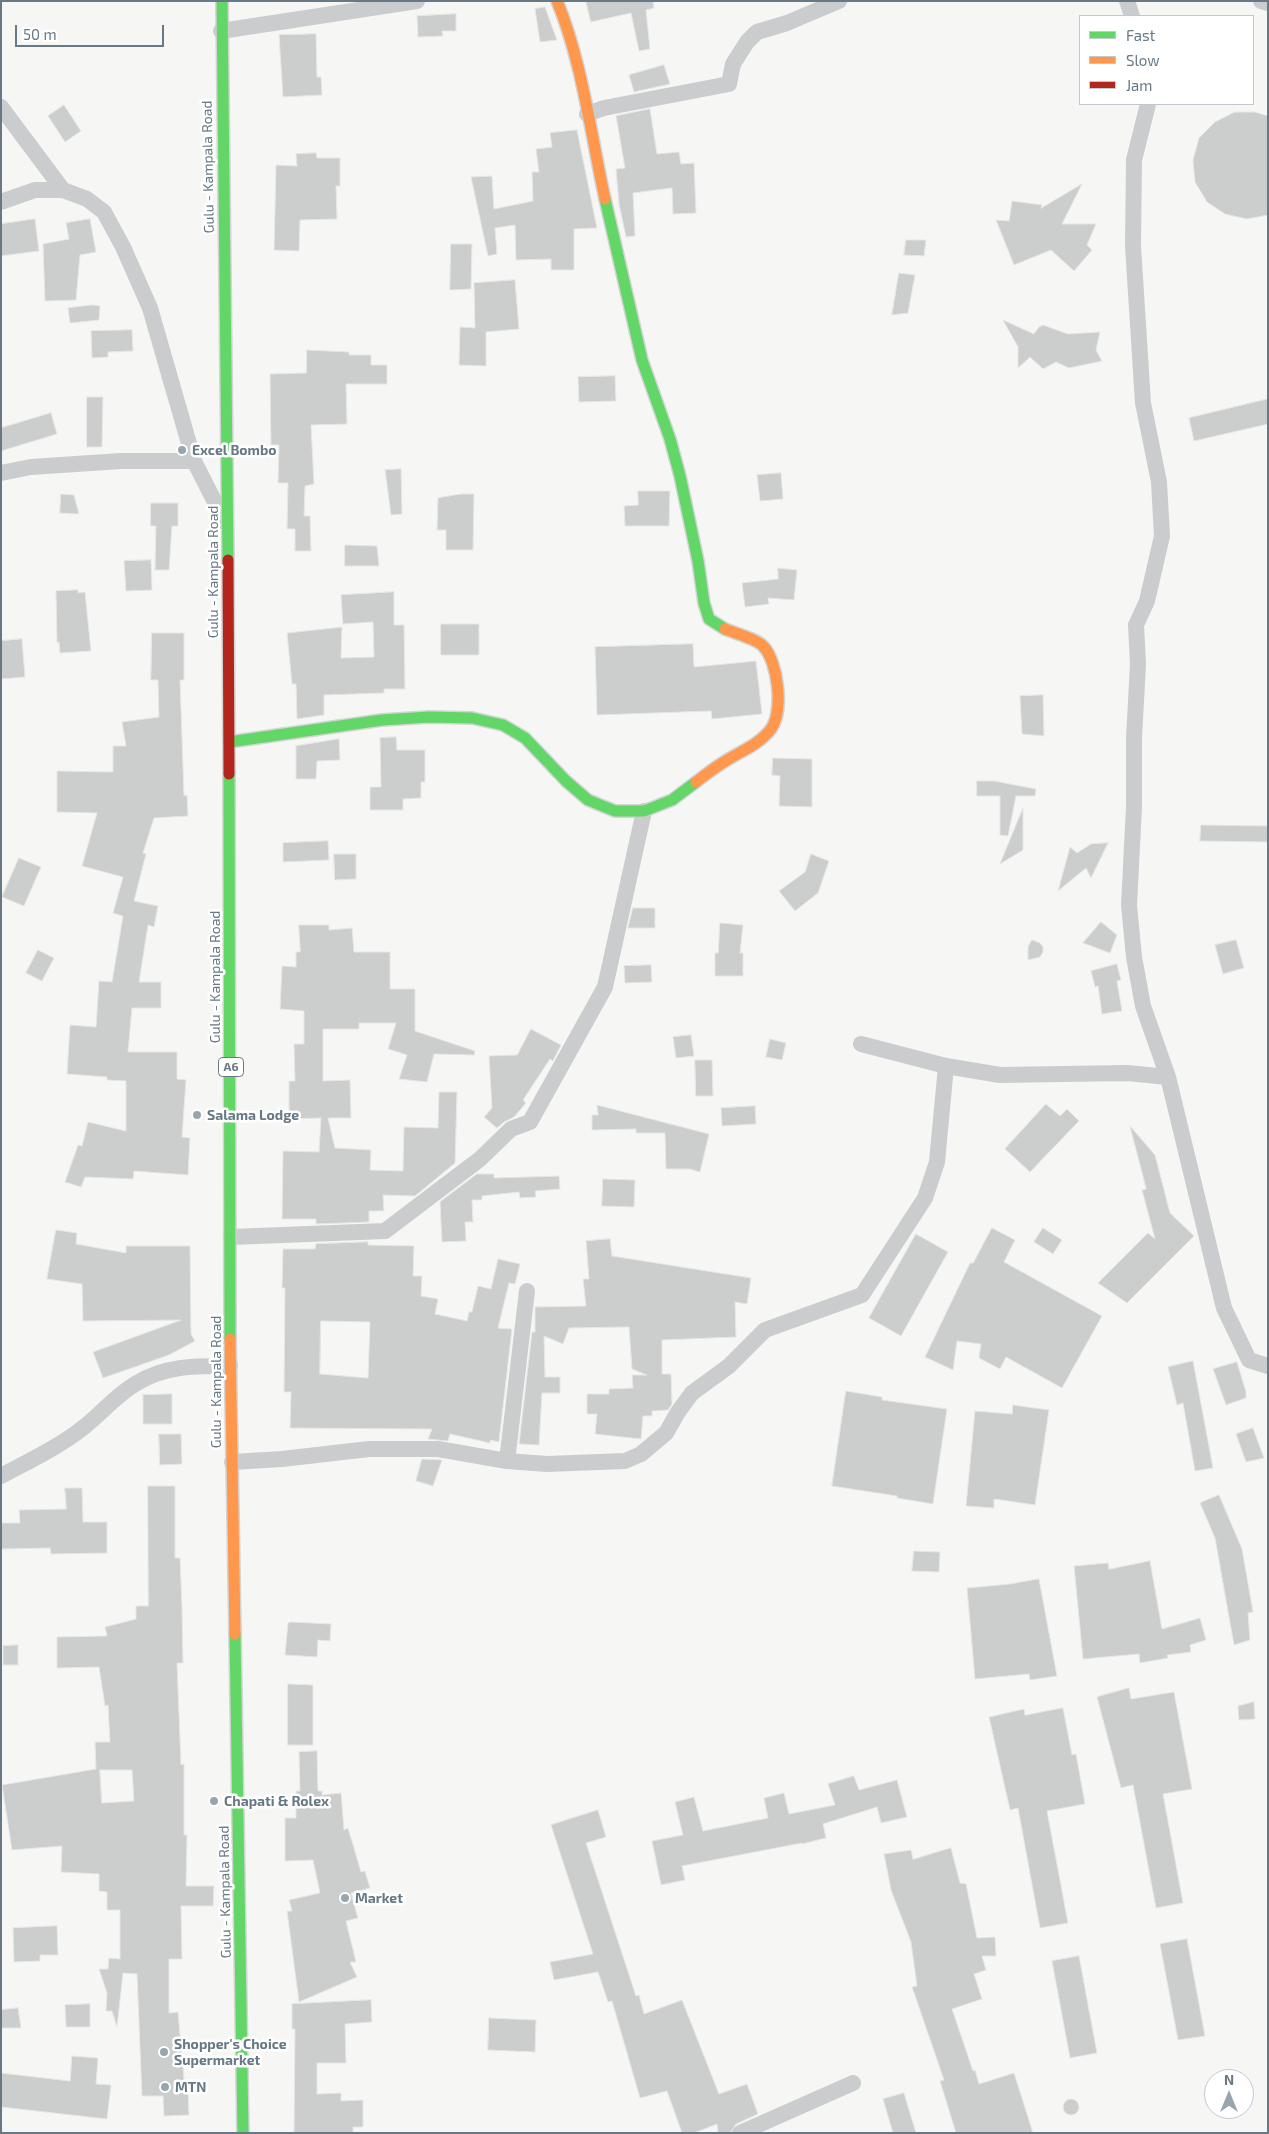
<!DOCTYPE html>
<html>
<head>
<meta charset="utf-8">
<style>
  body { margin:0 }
  #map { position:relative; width:1269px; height:2134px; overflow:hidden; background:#f6f6f5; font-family:"Exo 2",sans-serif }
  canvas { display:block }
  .frame { position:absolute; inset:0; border:2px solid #677984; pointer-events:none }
  .legend { position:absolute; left:1079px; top:15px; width:175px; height:90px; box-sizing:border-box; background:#fff; border:1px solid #c2c9ce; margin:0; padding:6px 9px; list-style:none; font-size:15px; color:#677984 }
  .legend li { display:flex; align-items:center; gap:10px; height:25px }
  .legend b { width:25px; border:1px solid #c2c9ce }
  .north { position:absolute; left:1204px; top:2069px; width:50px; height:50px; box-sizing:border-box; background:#fff; border:1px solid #c2c9ce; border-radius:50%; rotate:0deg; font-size:14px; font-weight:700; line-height:20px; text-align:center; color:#677984 }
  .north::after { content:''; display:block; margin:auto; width:18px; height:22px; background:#99a5ac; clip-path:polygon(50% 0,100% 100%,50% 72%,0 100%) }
  .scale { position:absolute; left:15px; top:25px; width:149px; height:22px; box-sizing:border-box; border:2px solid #677984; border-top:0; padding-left:6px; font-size:15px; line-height:18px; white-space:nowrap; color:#677984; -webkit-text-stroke:4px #fff; paint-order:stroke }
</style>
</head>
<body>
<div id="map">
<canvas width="1269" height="2134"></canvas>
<div class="frame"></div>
<ul class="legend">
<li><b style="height:6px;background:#63d668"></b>Fast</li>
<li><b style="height:6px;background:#ff974d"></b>Slow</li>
<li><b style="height:6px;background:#b3261e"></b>Jam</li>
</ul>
<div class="north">N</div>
<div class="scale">50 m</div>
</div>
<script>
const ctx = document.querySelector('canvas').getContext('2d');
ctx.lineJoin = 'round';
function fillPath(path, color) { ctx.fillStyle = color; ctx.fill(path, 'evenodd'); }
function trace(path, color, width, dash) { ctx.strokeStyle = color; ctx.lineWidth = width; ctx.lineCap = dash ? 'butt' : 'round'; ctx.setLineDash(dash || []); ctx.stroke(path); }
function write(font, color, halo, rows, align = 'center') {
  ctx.font = font + ' "Exo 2",sans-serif'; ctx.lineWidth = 5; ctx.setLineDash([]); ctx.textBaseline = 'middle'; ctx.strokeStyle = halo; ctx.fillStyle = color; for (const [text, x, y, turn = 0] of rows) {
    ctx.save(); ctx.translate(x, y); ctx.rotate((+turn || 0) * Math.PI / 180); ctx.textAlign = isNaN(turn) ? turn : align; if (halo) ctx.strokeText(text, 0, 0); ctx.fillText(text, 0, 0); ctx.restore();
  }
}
const building = new Path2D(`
  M586 1H653L654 8 646 10 650 49 639 51 631 13 591 22Z
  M545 7 557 40 540 42 535 9Z
  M456 14V31H442L443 36 418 37 417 16Z
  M316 34 317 77H321L322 95 283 97 279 35Z
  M664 65 670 84 634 92 629 75Z
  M64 105 81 131 65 142 48 116Z
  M650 109 657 154 679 152 681 164 694 163 696 213 673 214 672 188 633 193 635 236 626 237 619 204 616 169 625 168 616 116Z
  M1235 112H1255L1268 116V215L1247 219 1225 214 1207 202 1195 182 1193 160 1199 138 1215 122Z
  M577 130 597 228 574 229V270H551V259L516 260 515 225 495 228 497 254 488 256 471 177 492 176 494 209 533 201 532 172H539L536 149 552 147 550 133Z
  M316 153 317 158H340V186H336L337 219 300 220 299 251 274 250 276 165 297 166 296 154Z
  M1082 184 1062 224H1096L1087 245 1092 250 1074 271 1051 250 1014 265 996 220 1009 221 1012 201 1042 205 1041 208Z
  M35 219 39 251 1 256V224Z
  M90 219 96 252 80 255 76 300 45 301 43 244 69 239 66 223Z
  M906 240H926L924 256 904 255Z
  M451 244H472L471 289 450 290Z
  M899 273 915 275 908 313 892 315Z
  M515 280 519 329 486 332V366L459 365 460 327 475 328 474 283Z
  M92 305 100 306 99 320 70 323 68 308Z
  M1003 320 1034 334 1039 327 1043 325 1068 334 1100 332 1096 350 1102 361 1069 368 1056 362 1043 369 1030 357 1018 368V347Z
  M132 330 133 351 108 352V357L92 358 91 331Z
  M307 350 349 352V355H371V365H387V384H346L347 424 311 425 314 484 305 486 304 516H310L311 551H295V529H287L288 483H278L279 445H271L270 374 306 373Z
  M615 376 616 401 579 402 578 377Z
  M87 397H103L102 447H87Z
  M1268 399V424L1194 441 1189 418Z
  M51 413 57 434 1 451V428Z
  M401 469 402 514 391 515 385 470Z
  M781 473 783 499 760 501 757 475Z
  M638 491H670L669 526H625L624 506 638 505Z
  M61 494 74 495 79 514 60 513Z
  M461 494H474L473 550H446V530H437L438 498Z
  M151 503H178V526H172L169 570H155L156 526H151Z
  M345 545 377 546 379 566H345Z
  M151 560 152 590 126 591 124 561Z
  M778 568 797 570 794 600 768 598 769 604 745 607 742 583 778 579Z
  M78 590V593L85 592 91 651 60 653 59 642 57 643 56 591Z
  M394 592V625H404L405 689H384V693L324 695V715L297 719 296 684H292L287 633 342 627 341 658 374 657 373 622 343 624 341 595Z
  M441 624H479V655H441Z
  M152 633H184V680H180L184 796 187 795 188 816 154 818 143 853 146 854 134 901 158 906 154 927 148 925 139 982H161V1008H132L128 1052H177V1079L186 1080 182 1137 190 1138 188 1175 134 1171 133 1179 85 1177 81 1187 65 1182 78 1145 82 1146 88 1122 126 1131V1081L107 1080V1077L67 1074 70 1025 96 1027 99 981 112 982 123 916 113 913 123 877 82 866 97 813 57 812V771L113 772V746H126L122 722 159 717 158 680H151Z
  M22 639 25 677 1 679V641Z
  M693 644 694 667 756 661 762 714 712 719 711 711 597 715 595 647Z
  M1043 695 1044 736 1022 734 1020 696Z
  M396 737 397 750H425V782H421V798L403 799V810H370V787H381L380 738Z
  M339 739 340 760 317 761 316 779H296V746Z
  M773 758 812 759V807L779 806 780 776 772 775Z
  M977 781H994L1036 789 1035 796H1016L1008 836 1000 835V796H977Z
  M1023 808V850L1000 864Z
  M1201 825 1268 826V842L1200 841Z
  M328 841 329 860 283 862V843Z
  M1108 843 1091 878 1086 868 1058 891 1070 847 1077 853 1091 844Z
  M334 854H356V879L335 880Z
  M811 854 829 861 818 893 795 911 779 891 805 872Z
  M19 858 41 867 24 906 2 897Z
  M633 908H655V928H628Z
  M1101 922 1117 935 1110 953 1083 943Z
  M720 923 743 925 740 953H743V976H715V953H718Z
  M299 925H329V930L352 928 354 952H390V989H415V1031L475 1051 474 1055 434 1054 427 1082 399 1079 407 1055 388 1049 396 1023H359V1029H323V1081L350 1080 351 1118H328L335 1148 371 1150 370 1170 403 1171 404 1127 438 1128 439 1092H457L455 1163 415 1196 383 1195 384 1211H369V1222L316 1224V1219H282L283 1151 319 1152 321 1118 289 1119V1081H295L294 1044H304V1011L280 1009 282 966 296 967V952H300Z
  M1032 940 1040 943 1043 947V952L1040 957 1028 960V947Z
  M1236 940 1244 968 1223 974 1215 945Z
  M38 950 54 958 42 981 26 973Z
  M1117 964 1121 980 1117 981 1122 1011 1102 1014 1098 986 1095 987 1091 971Z
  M651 965 652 982 625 983 624 966Z
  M531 1029 561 1045 553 1061 550 1059 523 1100 526 1103 514 1117 504 1122 497 1128 484 1117 492 1108 489 1056 517 1055Z
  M691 1035 694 1056 676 1058 673 1037Z
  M770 1039 786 1043 782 1060 766 1057Z
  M695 1060H712L713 1096H696Z
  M1046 1104 1060 1116 1067 1109 1079 1121 1030 1172 1005 1149Z
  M597 1105 709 1134 700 1172 690 1169H666L665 1133H636V1129L592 1130V1115H598Z
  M755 1106 756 1124 722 1126 721 1108Z
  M1130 1126 1155 1155 1170 1213 1194 1236 1127 1303 1098 1283 1148 1233 1155 1239 1142 1190 1146 1189Z
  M477 1174H494V1178L559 1176 560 1189 535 1191 536 1197 520 1198 519 1192 482 1196V1200H472L473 1222H465L466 1241 442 1242 440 1202Z
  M603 1179 635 1180 634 1207 602 1206Z
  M992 1228 1015 1240 1004 1262 1102 1316 1062 1388 1006 1357 1000 1369 979 1358 981 1344 957 1341 953 1370 925 1357 970 1263H973Z
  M1043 1228 1062 1240 1053 1254 1034 1242Z
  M56 1230 77 1233 76 1244 126 1253V1246H190L191 1334 195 1341 169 1355 103 1378 93 1352 181 1320 83 1321 82 1284 47 1279Z
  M916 1234 948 1252 901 1336 869 1318Z
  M610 1239 612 1256 751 1278 747 1304 735 1302 736 1337 662 1340V1374H671L672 1404 668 1410 652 1411V1416H643L641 1439 595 1434 597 1414H587V1394H609V1389L633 1388 632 1375H647L632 1369 629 1327 569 1328 563 1344 544 1336 545 1377H560V1393H542L539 1445 519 1444 532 1332H535V1307L586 1306 583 1279H589L586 1241Z
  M368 1242V1245L414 1246 413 1276H422L421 1296 438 1299 435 1314 467 1321 469 1312H472L478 1286 491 1289 498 1259 520 1264 515 1284 509 1283 498 1328 512 1329 499 1442 490 1440V1443L450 1434 448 1441 428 1439 432 1429 290 1428 291 1392H284L285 1288H282L283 1249H315L316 1244ZM321 1321 370 1322 368 1378 320 1374Z
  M1193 1361 1213 1468 1195 1471 1183 1403 1177 1405 1168 1367Z
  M1237 1362 1246 1392V1398L1226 1405 1213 1369Z
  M846 1391 882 1397V1400L947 1409 933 1504 897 1498V1496L832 1486Z
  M172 1394V1424H143V1395Z
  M1013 1405 1049 1410 1035 1505 994 1499V1508L966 1506 975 1411 1012 1414Z
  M1253 1428 1264 1458 1246 1462 1236 1434Z
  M159 1434H181L182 1464 160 1465Z
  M422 1459 442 1460 433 1486 416 1481Z
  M148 1486H175V1558H180L182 1607 183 1663H177L181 1765 184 1764V1835H187L186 1886H214L213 1906H181L182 1959H169V2013L178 2012 185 2089H188L189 2115 164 2116 163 2096H142L137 1974 123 1973 117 2027 112 2011H106L107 1993 99 1969H108L109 1958 120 1959V1910H107V1892L99 1891V1874L61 1872 62 1846 12 1850 2 1785 96 1769 95 1742H110L108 1705 105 1706 99 1667 57 1668V1637L107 1636 105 1627 136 1619V1606H148ZM100 1770H132L134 1801 102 1803Z
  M65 1488H82L83 1522H107V1553L51 1554 50 1548 1 1549V1523H20L19 1510 66 1509Z
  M1219 1495 1242 1549 1253 1612 1248 1613 1250 1640 1234 1645 1215 1538 1200 1503Z
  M914 1551 940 1552 939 1572 912 1571Z
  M1150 1561 1162 1629 1200 1618 1206 1640 1190 1645 1191 1652 1167 1655 1168 1658 1140 1663 1139 1654 1083 1659 1074 1566 1108 1563 1109 1569Z
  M1039 1579 1057 1676 1030 1680 1029 1674 975 1679 967 1588 1010 1584Z
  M291 1622 331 1624 330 1641 318 1640 317 1657 285 1655 288 1623Z
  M18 1645V1665H3V1646Z
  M288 1684 313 1685V1745H288Z
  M1129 1688 1131 1699 1174 1692 1192 1789 1163 1794 1183 1903 1156 1908 1133 1785 1121 1788 1097 1697Z
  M1254 1702 1255 1719 1239 1720 1238 1706Z
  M1063 1708 1072 1755 1076 1754 1085 1804 1047 1811 1068 1923 1040 1928 1018 1808 1010 1810 989 1717 1024 1709 1025 1715Z
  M317 1751 318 1791H322V1795L341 1793 344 1830 348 1828 361 1872 365 1871 370 1888 351 1893 358 1918 346 1921 356 1962H350L357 1977 299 2002 287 1911H292L289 1900 320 1893 313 1860 285 1861V1818H296V1791H300L299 1752Z
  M854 1776 859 1790 897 1780 907 1817 881 1823 877 1807 823 1824 826 1838 802 1844V1843L682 1866 685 1880 661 1885 652 1841 683 1835 675 1802 694 1797 703 1831 768 1818 764 1798 784 1793 789 1814 835 1805 828 1784Z
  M598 1810 606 1837 586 1843 636 1996 639 1995 644 2014 682 2000 719 2094 747 2084 758 2114 736 2124 730 2133H718L717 2124 694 2133H682L667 2091 640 2098 612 2001 608 2002 598 1972 554 1980 550 1962 593 1954 551 1825Z
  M951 1848 960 1883 966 1884 977 1938 995 1937 996 1956H982L986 1970 974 1974 982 1999 952 2009 973 2071 975 2070 979 2084 1014 2073 1033 2133H956L940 2081 944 2080 912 1987 917 1986 911 1942 891 1890 884 1854 911 1850 913 1859Z
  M57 1926 58 1955H40V1961L14 1962 13 1928Z
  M1187 1939 1205 2036 1178 2040 1160 1944Z
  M1079 1956 1097 2053 1070 2058 1052 1961Z
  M371 2000 372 2022 345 2024 346 2063H317V2094L341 2093V2101L363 2100V2127H353V2133H294L295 2029H292V2004Z
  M90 2004V2027H66L65 2005Z
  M18 2008 21 2028H1V2010Z
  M489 2018 536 2020 535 2052 488 2050Z
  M72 2056 98 2058 96 2084 111 2085 107 2119 1 2107V2073L70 2081Z
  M904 2093 916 2133H893L883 2099Z
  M1063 2107a8 8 0 1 1 16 0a8 8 0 1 1-16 0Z`);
fillPath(building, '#cccece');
trace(building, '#e6e6e5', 1);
const fast = new Path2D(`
  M222 1 228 560
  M605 199 642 360 670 439 680 476 698 561 704 603 709 619 725 629
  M229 742 382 720 429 717 472 718 503 725 525 738 566 781 588 800 615 811H644L672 800 696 782
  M229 774 230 1339
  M235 1634 243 2133`);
const slow = new Path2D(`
  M557 1C582 61 591 135 605 199
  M696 782C705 775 714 768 724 762 739 752 759 745 771 729 784 711 778 661 763 646 757 639 734 633 725 629
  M230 1339 235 1634`);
const jam = new Path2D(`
  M228 560 229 774`);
trace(fast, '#d3d4d5', 14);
trace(slow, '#d3d4d5', 14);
trace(jam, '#d3d4d5', 14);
trace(new Path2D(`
  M1127 1 1132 16
  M1261 1 1268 3
  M221 31 417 1
  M1148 104 1134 160 1133 246 1143 403 1159 482 1162 536 1147 601 1136 625 1138 664 1134 738V807L1129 905 1134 957 1143 1006 1168 1077 1224 1308 1249 1360
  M1 107 63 190
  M587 114 604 108 729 84 733 64 747 42 757 32 787 23 839 1
  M1 202 35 190H63L87 199 104 212 123 247 150 308 194 461 225 522
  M1 473 31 467 121 461H194
  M861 1044 946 1066 1000 1075 1127 1073 1168 1077
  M231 1237 385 1231 480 1159 511 1129 530 1122 605 987 644 811
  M1268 1366 1249 1360 1268 1366
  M507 1461 527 1291
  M232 1462 282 1459 369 1449H438L507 1461 547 1464 625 1461 641 1454 666 1433 678 1412 692 1393 729 1366 765 1330 862 1295 925 1198 937 1162 946 1066
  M1 1476C29 1461 59 1447 84 1427 102 1413 117 1394 137 1383 166 1365 197 1366 230 1366
  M740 2133 853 2083`), '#cbcccd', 16);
trace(fast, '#63d668', 11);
trace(slow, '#ff974d', 11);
trace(jam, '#b3261e', 11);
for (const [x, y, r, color] of [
  [182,450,5,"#99a5ac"],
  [197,1115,5,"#99a5ac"],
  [214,1801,5,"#99a5ac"],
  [345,1898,5,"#99a5ac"],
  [164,2052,5,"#99a5ac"],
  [165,2087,5,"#99a5ac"]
]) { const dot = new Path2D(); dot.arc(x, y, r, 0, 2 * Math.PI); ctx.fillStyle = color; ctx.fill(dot); trace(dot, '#fff', 2); }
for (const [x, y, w] of [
  [231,1067,25]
]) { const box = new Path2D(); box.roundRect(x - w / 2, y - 9.5, w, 19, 4); ctx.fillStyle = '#fff'; ctx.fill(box); trace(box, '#677984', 1); }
write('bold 12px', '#677984', null, [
  ["A6",231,1067]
]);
write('14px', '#677984', '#fff', [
  ["Gulu - Kampala Road",208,167,-91],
  ["Gulu - Kampala Road",213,572,-90],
  ["Gulu - Kampala Road",215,977,-90],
  ["Gulu - Kampala Road",216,1382,-90],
  ["Gulu - Kampala Road",225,1892,-91]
]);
write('bold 14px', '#677984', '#fff', [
  ["Excel Bombo",192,450],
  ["Salama Lodge",207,1115],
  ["Chapati & Rolex",224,1801],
  ["Market",355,1898],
  ["Shopper's Choice",174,2044],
  ["Supermarket",174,2060],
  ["MTN",175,2087]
], 'left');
</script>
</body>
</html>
